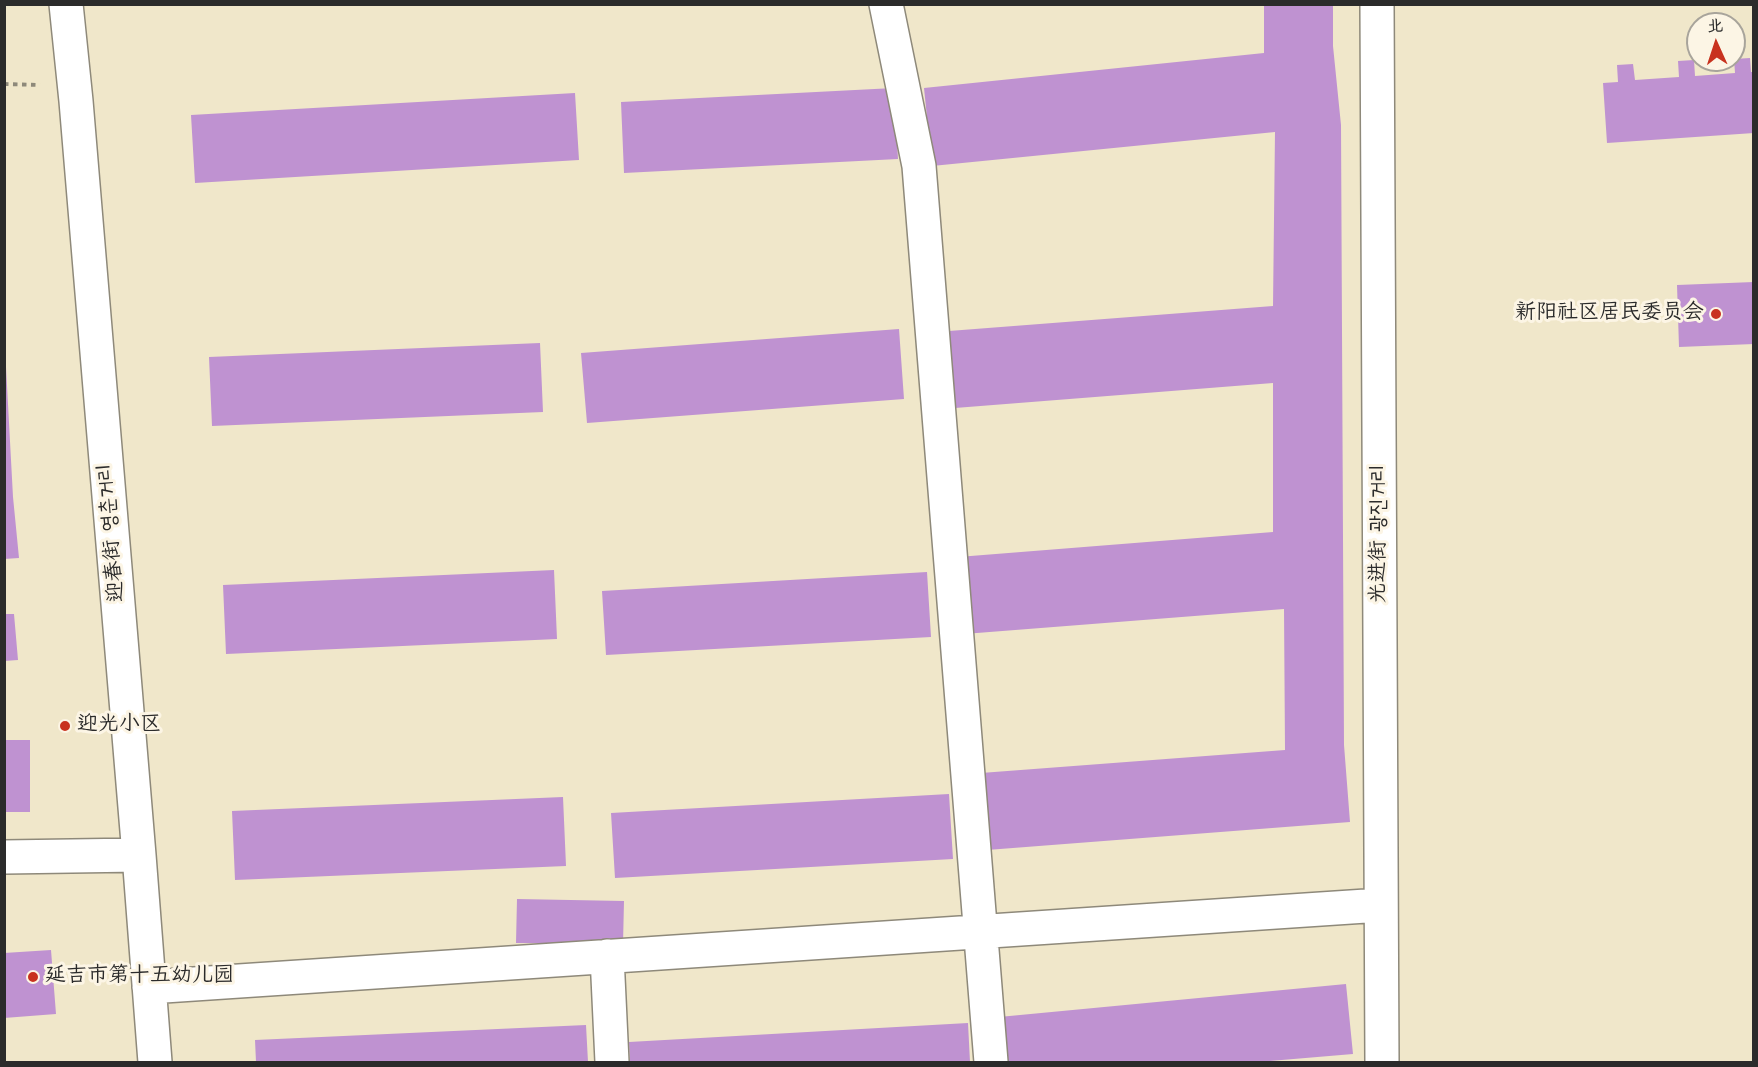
<!DOCTYPE html>
<html>
<head>
<meta charset="utf-8">
<style>
  body { margin:0 }
  #map { position:relative; width:1758px; height:1067px; overflow:hidden; background:#f0e7ca; font-family:"Architects Daughter","LXGW WenKai TC",sans-serif }
  canvas { display:block }
  .frame { position:absolute; inset:0; border:6px solid #2b2b2b; pointer-events:none }
  .north { position:absolute; left:1686px; top:12px; width:60px; height:60px; box-sizing:border-box; background:#fcf5e5; border:2px solid #a8a49b; border-radius:50%; rotate:357deg; font-size:16px; font-weight:700; line-height:24px; text-align:center; color:#2b2b2b }
  .north::after { content:''; display:block; margin:auto; width:21px; height:27px; background:#c8321e; clip-path:polygon(50% 0,100% 100%,50% 72%,0 100%) }
</style>
</head>
<body>
<div id="map">
<canvas width="1758" height="1067"></canvas>
<div class="frame"></div>
<div class="north">北</div>
</div>
<script>
const ctx = document.querySelector('canvas').getContext('2d');
ctx.lineJoin = 'round';
function fillPath(path, color) { ctx.fillStyle = color; ctx.fill(path, 'evenodd'); }
function trace(path, color, width, dash) { ctx.strokeStyle = color; ctx.lineWidth = width; ctx.lineCap = dash ? 'butt' : 'round'; ctx.setLineDash(dash || []); ctx.stroke(path); }
function write(font, color, halo, rows, align = 'center') {
  ctx.font = font + ' "Architects Daughter","LXGW WenKai TC","Poor Story",sans-serif'; ctx.lineWidth = 6; ctx.setLineDash([]); ctx.textBaseline = 'middle'; ctx.strokeStyle = halo; ctx.fillStyle = color; for (const [text, x, y, turn = 0] of rows) {
    ctx.save(); ctx.translate(x, y); ctx.rotate((+turn || 0) * Math.PI / 180); ctx.textAlign = isNaN(turn) ? turn : align; if (halo) ctx.strokeText(text, 0, 0); ctx.fillText(text, 0, 0); ctx.restore();
  }
}
fillPath(new Path2D(`
  M1264 4H1333V46L1341 125 1344 745 1350 822 987 850 981 773 1285 750 1284 609 964 634 958 557 1273 532V383L955 408 949 331 1273 306 1275 132 932 166 924 88 1264 53Z
  M1750 58 1751 72H1754V133L1607 143 1603 83 1618 82 1617 65 1633 64 1635 80 1679 77 1678 61 1694 60 1695 76 1735 73 1734 59Z
  M894 88 898 159 624 173 621 102Z
  M575 93 579 160 195 183 191 115Z
  M1754 282V344L1679 347 1677 285Z
  M899 329 904 399 587 423 581 353Z
  M540 343 543 412 212 426 209 357Z
  M4 367H6L13 497 19 558 4 559Z
  M554 570 557 639 226 654 223 585Z
  M927 572 931 637 606 655 602 591Z
  M4 614H14L18 660 4 661Z
  M4 740H30V812H4Z
  M949 794 953 859 615 878 611 813Z
  M563 797 566 866 235 880 232 811Z
  M517 899 624 901 623 944 516 943Z
  M51 950 56 1014 4 1018V953Z
  M1346 984 1353 1054 1258 1062H1004L999 1017Z
  M968 1023 970 1062H630L629 1042Z
  M586 1025 588 1062H256L255 1040Z`), '#bf92d1');
const minor = new Path2D(`
  M66 4 76 101 139 855 155 1062
  M886 4 919 166 991 1062
  M1377 4 1382 1062
  M4 857 139 855
  M607 956 612 1062
  M149 987 1381 905`);
trace(minor, '#8e897a', 36);
trace(new Path2D(`
  M4 84 40 85`), '#8e897a', 4, [4.5, 4.5]);
trace(minor, '#fff', 33);
for (const [x, y, r, color] of [
  [1716,314,6,"#c8321e"],
  [65,726,6,"#c8321e"],
  [33,977,6,"#c8321e"]
]) { const dot = new Path2D(); dot.arc(x, y, r, 0, 2 * Math.PI); ctx.fillStyle = color; ctx.fill(dot); trace(dot, '#fcf5e5', 2); }
write('21px', '#2b2b2b', '#fcf5e5', [
  ["新阳社区居民委员会",1704,314,"right"],
  ["迎光小区",77,726],
  ["延吉市第十五幼儿园",45,977]
], 'left');
write('21px', '#2b2b2b', '#fcf5e5', [
  ["迎春街 영춘거리",112,533,-95],
  ["光进街 광진거리",1380,534,-90]
]);
</script>
</body>
</html>
